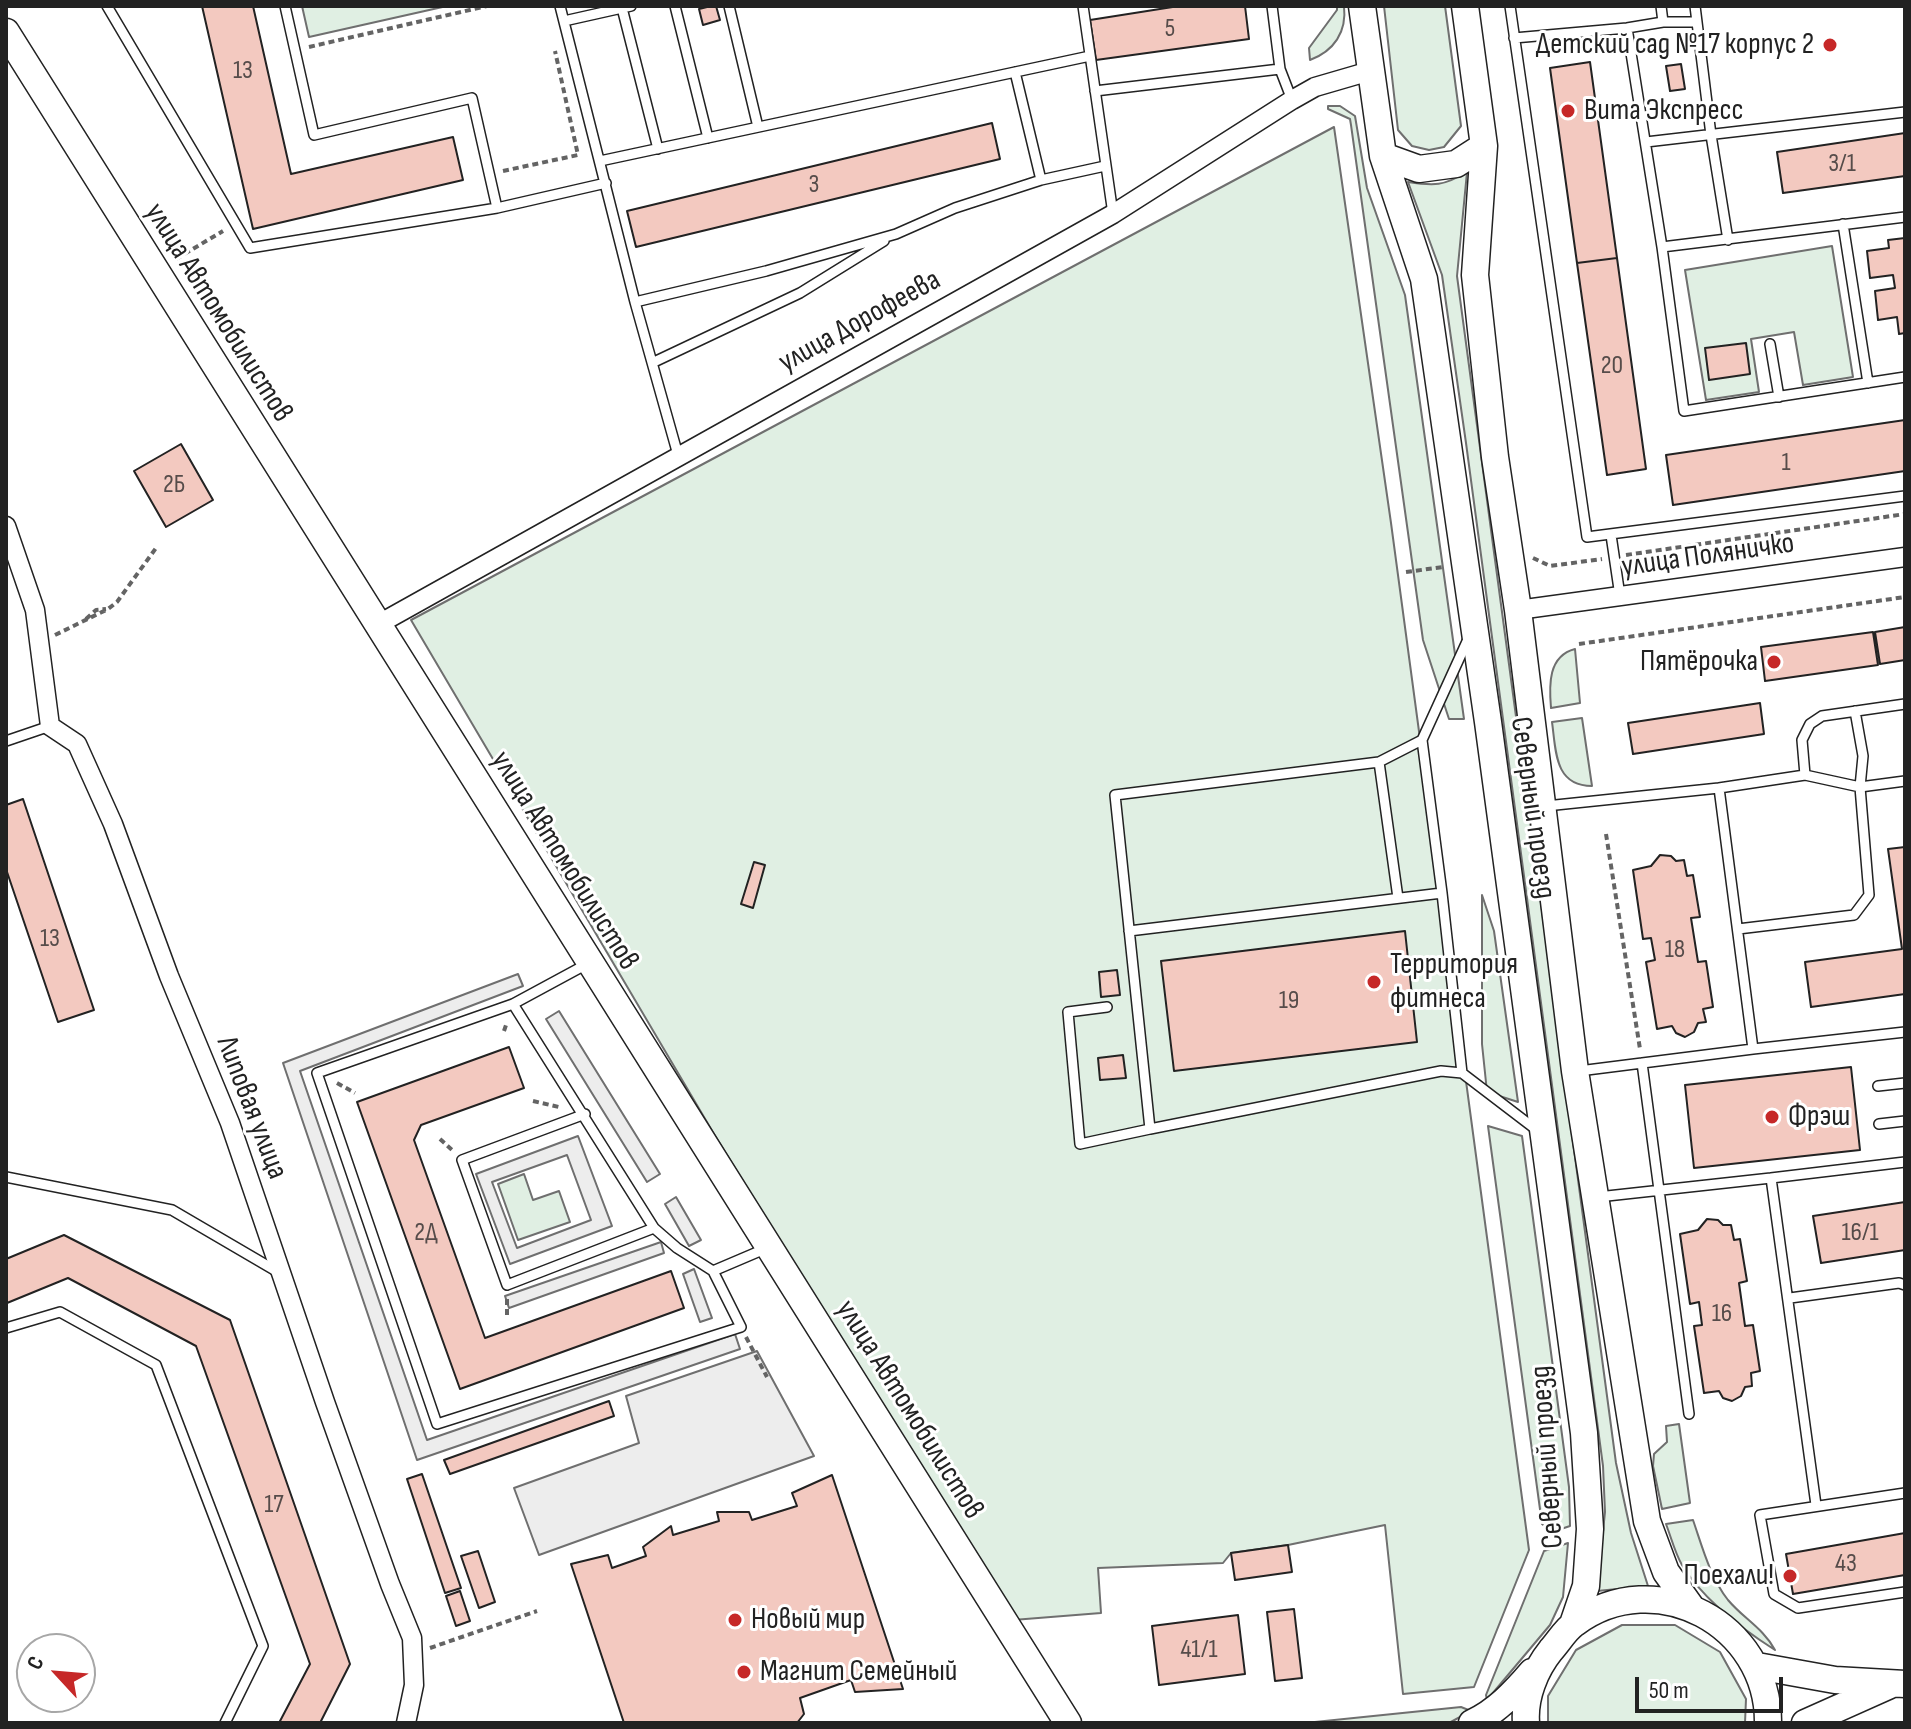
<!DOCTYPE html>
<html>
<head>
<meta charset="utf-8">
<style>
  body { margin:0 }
  #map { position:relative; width:1911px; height:1729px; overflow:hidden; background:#fff; font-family:"Sofia Sans Condensed",sans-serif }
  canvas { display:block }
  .frame { position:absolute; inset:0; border:8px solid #222; pointer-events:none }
  .north { position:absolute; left:16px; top:1633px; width:80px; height:80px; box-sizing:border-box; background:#fff; border:2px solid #a7a7a7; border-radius:50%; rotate:296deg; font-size:22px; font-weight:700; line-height:32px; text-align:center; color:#222 }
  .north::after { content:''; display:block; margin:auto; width:28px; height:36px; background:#c62828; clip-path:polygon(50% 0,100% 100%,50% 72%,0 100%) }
  .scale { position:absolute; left:1635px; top:1677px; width:148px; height:36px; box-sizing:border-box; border:4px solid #222; border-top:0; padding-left:10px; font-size:24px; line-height:28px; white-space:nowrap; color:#222; -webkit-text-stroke:6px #fff; paint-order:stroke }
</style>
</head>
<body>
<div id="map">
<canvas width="1911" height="1729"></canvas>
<div class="frame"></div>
<div class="north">С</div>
<div class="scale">50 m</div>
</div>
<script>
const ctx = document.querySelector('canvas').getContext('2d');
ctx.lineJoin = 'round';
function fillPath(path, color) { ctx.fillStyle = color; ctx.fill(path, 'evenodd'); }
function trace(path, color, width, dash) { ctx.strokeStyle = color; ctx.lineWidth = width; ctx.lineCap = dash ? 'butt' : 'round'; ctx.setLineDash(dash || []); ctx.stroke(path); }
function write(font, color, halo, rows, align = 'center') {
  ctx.font = font + ' "Sofia Sans Condensed",sans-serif'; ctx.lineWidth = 6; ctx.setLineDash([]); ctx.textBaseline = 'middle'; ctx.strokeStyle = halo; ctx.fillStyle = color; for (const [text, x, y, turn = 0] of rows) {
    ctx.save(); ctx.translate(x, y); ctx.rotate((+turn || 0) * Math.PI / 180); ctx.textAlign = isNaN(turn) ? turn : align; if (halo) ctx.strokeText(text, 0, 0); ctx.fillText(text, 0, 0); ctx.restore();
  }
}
const green = new Path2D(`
  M302 6H447L309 37Z
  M1337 6H1344C1347 32 1334 51 1310 60L1309 48 1337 10Z
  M1384 6H1445L1461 126 1444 147 1429 150 1412 146 1398 130Z
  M1328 106H1340L1355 116 1367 188 1405 295 1464 719H1449L1423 640 1351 125 1350 119 1328 109Z
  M1334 127 1391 523 1529 1550 1474 1687 1403 1694 1385 1525 1288 1545 1231 1553 1223 1563 1098 1568 1101 1613 1013 1620 714 1134 411 620Z
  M1467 172 1457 276 1616 1463 1631 1533 1648 1586 1597 1591 1605 1512 1603 1466 1466 443 1442 275 1408 182C1434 186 1444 186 1467 172Z
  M1832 246 1853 377 1803 385 1794 332 1751 339 1759 392 1706 400 1685 270Z
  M1575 649 1580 703 1551 708C1549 685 1548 656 1575 649Z
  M1582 718 1592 786C1554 786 1556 750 1552 722Z
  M1482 895 1494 931 1518 1102 1487 1092 1482 1044Z
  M1488 1126 1522 1136 1569 1487 1570 1526 1552 1532 1542 1524Z
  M524 1174 533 1200 559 1191 570 1222 518 1240 498 1184Z
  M1679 1424 1690 1503 1662 1509 1653 1466 1654 1454 1667 1442 1666 1426Z
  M1693 1520C1702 1546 1710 1577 1728 1600 1743 1618 1764 1629 1775 1650 1742 1629 1703 1599 1682 1565 1675 1553 1671 1537 1666 1524Z
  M1568 1543 1563 1597 1550 1625 1487 1700 1486 1695 1544 1551Z
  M1622 1625H1675L1720 1652 1746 1699 1745 1723H1548V1696L1576 1650Z
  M1461 1707 1471 1711 1449 1723H1305Z`);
fillPath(green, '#e0efe3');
trace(green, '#6f6f6f', 2);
const parking = new Path2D(`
  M518 974 523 986 300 1071 427 1440 735 1334 740 1349 417 1460 283 1063Z
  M559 1011 660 1174 647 1182 546 1019Z
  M578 1136 612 1226 510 1264 476 1174ZM567 1155 591 1220 517 1248 492 1182Z
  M676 1197 701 1240 689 1246 665 1204Z
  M661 1242 664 1253 509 1308 505 1296Z
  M694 1269 712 1318 700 1322 683 1274Z
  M757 1351 814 1456 539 1555 514 1488 639 1443 626 1396Z`);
fillPath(parking, '#ededed');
trace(parking, '#6f6f6f', 2);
const building = new Path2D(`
  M202 6H253L291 174 453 137 463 180 253 229Z
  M711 6H716L720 20 703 25 699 9Z
  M1179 6H1245L1249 39 1096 60 1090 20Z
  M1590 62 1617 258 1577 263 1550 68Z
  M1681 64 1685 89 1670 91 1666 66Z
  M992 123 1000 159 636 247 627 211Z
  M1905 133V176L1783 193 1777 152Z
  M1905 238V333L1899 334 1897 317 1878 320 1875 291 1895 288 1893 275 1870 278 1867 251 1889 248 1888 240Z
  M1617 258 1646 469 1607 475 1577 263Z
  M1746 343 1750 374 1709 380 1705 348Z
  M1905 420V471L1673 505 1666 455Z
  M181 444 213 500 166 527 134 471Z
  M1905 627V660L1880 664 1875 632Z
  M1873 632 1878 665 1765 681 1761 647Z
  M1760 703 1764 734 1633 754 1628 723Z
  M23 799 94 1010 58 1022 6 869V805Z
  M1905 847V994L1811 1007 1805 962 1902 949 1888 849Z
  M1660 855 1671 856 1676 861 1684 860 1687 876 1693 875 1700 917 1691 918 1698 962 1706 961 1713 1007 1703 1009 1706 1022 1698 1023 1694 1032 1685 1037 1676 1033 1672 1026 1657 1029 1646 962 1655 960 1651 938 1643 939 1633 870 1651 866Z
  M754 862 765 865 753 908 741 904Z
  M1405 931 1417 1042 1174 1071 1161 961Z
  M1117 970 1120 995 1101 997 1099 972Z
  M509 1047 524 1088 421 1125 414 1140 485 1338 671 1271 684 1308 460 1389 357 1102Z
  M1123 1055 1126 1078 1100 1080 1098 1058Z
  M1851 1067 1860 1150 1694 1168 1685 1085Z
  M1905 1202V1250L1821 1263 1813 1216Z
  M1707 1219 1718 1220 1723 1225H1731L1734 1240 1740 1239 1747 1281 1739 1283 1745 1326 1753 1325 1760 1371 1751 1373 1752 1386 1745 1387 1741 1396 1732 1401 1723 1398 1719 1391 1704 1393 1694 1326 1702 1325 1699 1302 1690 1304 1680 1234 1698 1230Z
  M64 1235 230 1320 350 1664 320 1723H279L310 1664 196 1346 68 1278 7 1303 6 1259Z
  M609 1401 614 1416 450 1474 444 1460Z
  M422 1474 461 1588 445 1593 407 1479Z
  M832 1475 903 1689 855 1692 851 1680 800 1698 804 1714 797 1723H624L571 1564 608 1555 612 1568 646 1556 643 1547 671 1526 673 1535 719 1521 717 1512H749L752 1520 797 1506 792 1493Z
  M1905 1533V1575L1793 1594 1786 1554Z
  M1288 1545 1292 1572 1235 1580 1231 1553Z
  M478 1551 495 1602 479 1608 461 1556Z
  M460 1591 470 1621 456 1626 446 1596Z
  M1294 1609 1302 1678 1275 1681 1267 1612Z
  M1238 1615 1245 1674 1159 1685 1152 1626Z`);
fillPath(building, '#f3c9c0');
trace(building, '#222', 2);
const lane = new Path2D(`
  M107 6 250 248 497 208
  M285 6 314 135 472 98 497 208 606 183
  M560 6 635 302 678 455
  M675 6 708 138
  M729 6 758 127
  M1083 6 1113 214
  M1272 6 1280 69 1292 100
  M1510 6 1587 537 1905 496
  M1661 6 1663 22
  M1695 6 1711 135 1728 240
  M622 8 658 149
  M564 21 631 6
  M1627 28 1662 247 1684 411 1905 377
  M1514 38 1627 28 1663 22H1696
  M1015 72 1041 180
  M1095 91 1280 69
  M1646 142 1905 112
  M600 161 1090 56
  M1843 224 1868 383
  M1662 247 1905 217
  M635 302 766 271 896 234 955 208 1041 180 1105 166
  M1770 344 1779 397
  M654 362 800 293 884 241
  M1611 535 1620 596
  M1469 637 1422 740 1379 762 1115 795 1150 1129 1441 1071 1462 1073 1538 1131
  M1422 740 1442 893 1462 1073
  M6 741 50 726
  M1379 762 1398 898
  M1805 775 1860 787 1905 781
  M1719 788 1805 775 1802 740 1810 724 1822 716 1905 704
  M1546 806 1719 788 1753 1049 1579 1071
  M1738 929 1854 915 1869 895 1860 787 1863 756 1855 711
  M1129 931 1442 893
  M513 1004 654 1228 677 1248 713 1271 741 1327 437 1424 317 1073 513 1004 587 964
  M1107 1007 1068 1012 1080 1144 1150 1129
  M1753 1049 1905 1032
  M1642 1063 1689 1414
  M1878 1086 1905 1083
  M585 1114 462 1160 507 1285 654 1228
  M1879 1124 1905 1121
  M6 1177 172 1210 278 1272
  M1771 1178 1905 1162
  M1598 1197 1771 1178 1816 1505
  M713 1271 767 1248
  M1790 1298 1899 1283 1905 1285
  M6 1328 60 1312 156 1365 263 1646 225 1723
  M1905 1493 1760 1515 1774 1594 1798 1608 1905 1592`);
const street = new Path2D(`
  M6 526 35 610 50 726 77 744 113 824 169 976 230 1123 325 1402 390 1584 412 1638 414 1685 406 1723
  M1518 610 1905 557
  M377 625 1113 214 1292 100 1315 87 1370 71`);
const secondary = new Path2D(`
  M1362 6 1383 156 1424 279 1488 722 1584 1433 1590 1529 1586 1586 1573 1624
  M1465 6 1484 146 1475 275 1495 457 1518 610 1575 1071 1647 1521 1666 1572 1691 1607
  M6 32 1068 1723
  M1383 156 1419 169 1456 164 1484 146
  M1757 1666 1835 1680 1905 1684
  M1472 1723C1496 1712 1515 1692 1532 1672
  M1526 1723C1524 1697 1535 1670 1551 1650 1559 1641 1566 1629 1575 1623 1656 1563 1769 1625 1768 1723
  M1805 1723 1888 1686`);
trace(lane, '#222', 12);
trace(street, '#222', 21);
trace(secondary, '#222', 29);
trace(new Path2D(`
  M309 47 487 6
  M503 171 578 155 555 51
  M176 259 223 231
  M1626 555 1905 514
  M1533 558 1550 566 1602 559
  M1406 572 1443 567
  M86 619 96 610 106 609
  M55 635 108 609 117 602 156 548
  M1579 644 1905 597
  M1606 834 1640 1049
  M504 1031 507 1022
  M337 1083 355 1093
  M533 1101 559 1107
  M440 1139 452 1150
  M507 1299V1315
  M746 1337 767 1377
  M430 1648 537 1611`), '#646464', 4, [6, 4]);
trace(lane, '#fff', 9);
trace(street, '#fff', 18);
trace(secondary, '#fff', 26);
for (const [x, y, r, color] of [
  [1830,45,8,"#c62828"],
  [1568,111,8,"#c62828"],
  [1774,662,8,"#c62828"],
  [1374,982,8,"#c62828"],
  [1772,1117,8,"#c62828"],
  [1790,1576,8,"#c62828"],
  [735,1620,8,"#c62828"],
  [744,1672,8,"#c62828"]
]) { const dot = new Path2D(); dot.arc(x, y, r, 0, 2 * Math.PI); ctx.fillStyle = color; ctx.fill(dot); trace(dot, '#fff', 3); }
write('26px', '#564c4a', null, [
  ["5",1170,29],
  ["13",243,71],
  ["3/1",1842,164],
  ["3",814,185],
  ["20",1612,366],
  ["1",1786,463],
  ["2Б",174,485],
  ["13",50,939],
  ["18",1675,950],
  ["19",1289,1001],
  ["2Д",426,1233],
  ["16/1",1860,1233],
  ["16",1722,1314],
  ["17",274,1505],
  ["43",1846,1564],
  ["41/1",1199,1650]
]);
write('30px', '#222', '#fff', [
  ["Детский сад №17 корпус 2",1814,45,"right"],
  ["Вита Экспресс",1584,111],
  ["Пятёрочка",1758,662,"right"],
  ["Территория",1390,965],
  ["фитнеса",1390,999],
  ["Фрэш",1788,1117],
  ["Поехали!",1774,1576,"right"],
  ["Новый мир",751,1620],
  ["Магнит Семейный",760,1672]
], 'left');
write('30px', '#222', '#fff', [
  ["улица Автомобилистов",218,313,58],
  ["улица Дорофеева",860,322,-29],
  ["улица Поляничко",1708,556,-8],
  ["Северный проезд",1532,808,82],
  ["улица Автомобилистов",564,861,58],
  ["Липовая улица",251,1108,69],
  ["улица Автомобилистов",909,1410,58],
  ["Северный проезд",1548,1457,-94]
]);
</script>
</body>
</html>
